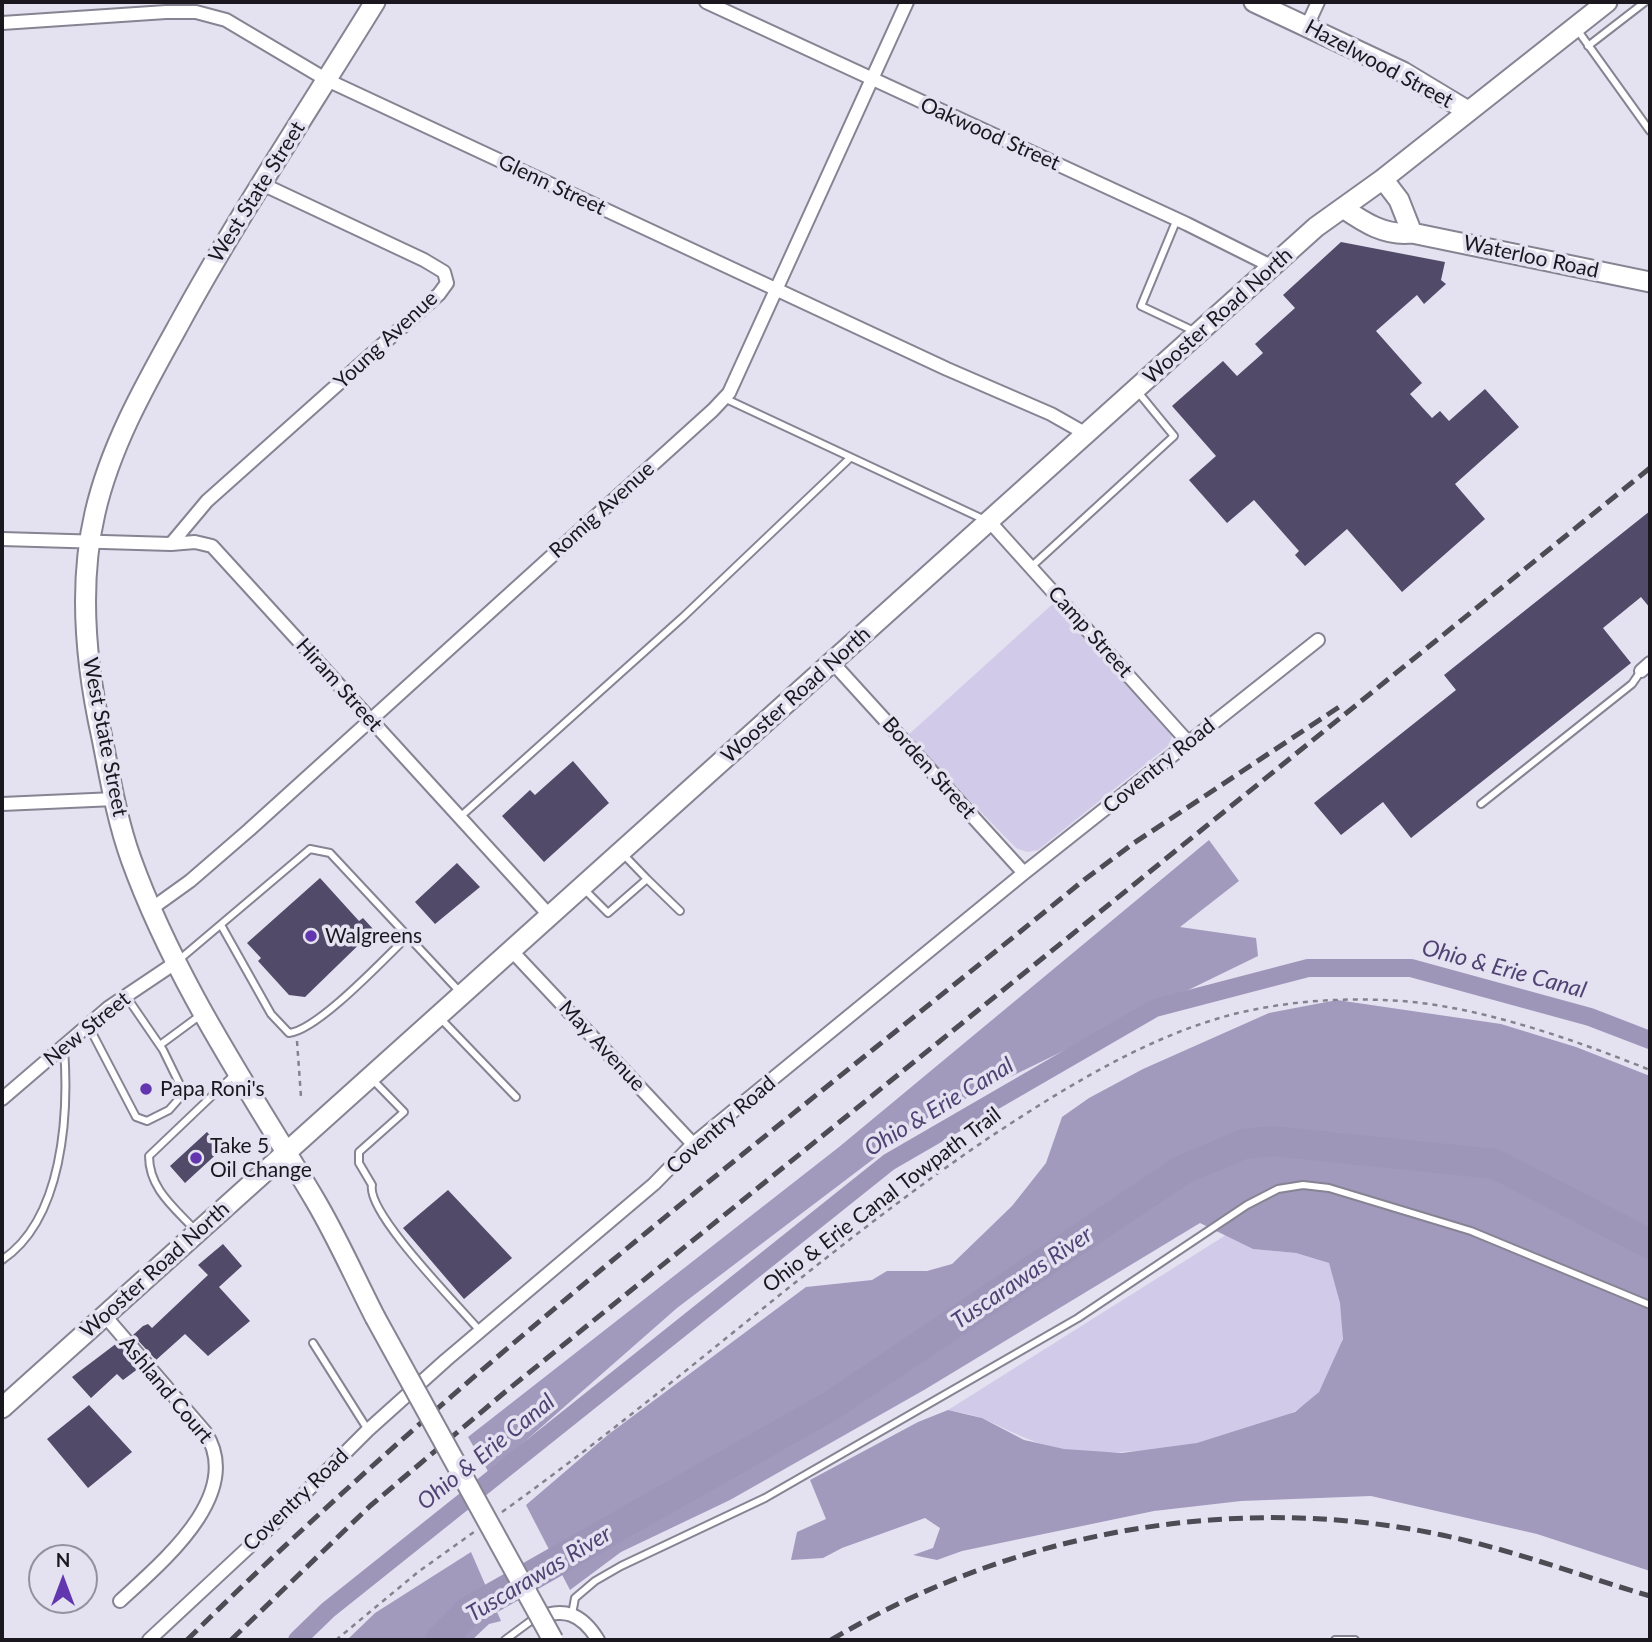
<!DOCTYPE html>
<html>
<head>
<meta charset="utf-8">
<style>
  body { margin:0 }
  #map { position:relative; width:1652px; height:1642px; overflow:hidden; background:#e4e1f1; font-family:Lato,sans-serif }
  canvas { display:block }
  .frame { position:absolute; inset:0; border:4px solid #1a181e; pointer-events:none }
  .north { position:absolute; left:28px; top:1544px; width:70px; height:70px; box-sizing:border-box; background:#e4e1f1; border:2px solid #93919d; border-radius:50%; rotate:0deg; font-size:19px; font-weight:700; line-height:28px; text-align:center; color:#1a181e }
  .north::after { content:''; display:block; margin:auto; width:24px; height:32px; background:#6236ae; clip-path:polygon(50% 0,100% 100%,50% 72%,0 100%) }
</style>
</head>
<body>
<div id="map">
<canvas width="1652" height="1642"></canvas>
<div class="frame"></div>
<div class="north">N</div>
</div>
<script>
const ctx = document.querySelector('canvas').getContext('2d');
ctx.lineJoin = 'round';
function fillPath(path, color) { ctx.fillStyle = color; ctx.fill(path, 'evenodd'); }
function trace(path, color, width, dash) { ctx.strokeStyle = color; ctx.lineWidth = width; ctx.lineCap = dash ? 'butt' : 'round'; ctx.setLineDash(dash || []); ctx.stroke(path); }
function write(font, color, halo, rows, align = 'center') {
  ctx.font = font + ' Lato,sans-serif'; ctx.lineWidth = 7; ctx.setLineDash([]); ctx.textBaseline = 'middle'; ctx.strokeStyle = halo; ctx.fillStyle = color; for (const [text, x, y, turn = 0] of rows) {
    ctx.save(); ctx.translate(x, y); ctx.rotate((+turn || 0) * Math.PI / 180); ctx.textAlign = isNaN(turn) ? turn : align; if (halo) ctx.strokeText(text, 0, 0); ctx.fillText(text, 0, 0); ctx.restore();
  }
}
fillPath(new Path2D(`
  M1056 601 1173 734 1168 746 1038 850 1027 852 1016 848 907 736Z
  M1226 1235 1253 1249 1296 1253 1329 1263C1335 1283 1348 1321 1342 1341 1338 1356 1327 1383 1317 1394 1272 1442 1126 1460 1063 1449 1033 1444 1011 1431 984 1419 973 1414 960 1413 948 1410Z`), '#d1cae8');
fillPath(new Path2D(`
  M1209 840 1239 881 1180 927 1256 938 1258 956 930 1116 677 1308 489 1473 468 1437 839 1147Z
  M1337 1000 1501 1024 1576 1047 1650 1076V1571L1537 1534 1371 1496 1241 1501 1154 1511 962 1551 937 1560 913 1555 933 1548 940 1528 925 1518 842 1548 823 1558 791 1560 797 1532 826 1519 810 1480 918 1422 948 1410 982 1418 1024 1440 1064 1449 1122 1453 1197 1443 1295 1412 1319 1392 1343 1339 1340 1303 1329 1263 1296 1253 1253 1249 1200 1223 924 1390 730 1500 621 1552 570 1590 526 1505 609 1434 806 1287 872 1280 887 1271H927L952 1264 1012 1206 1046 1163 1062 1117 1089 1098 1143 1069 1269 1013Z
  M471 1552 501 1621 489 1624 472 1640H347L375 1613Z`), '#a29abd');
trace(new Path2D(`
  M297 1640 328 1610 889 1162 1155 1008 1308 968H1411L1590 1017 1650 1040`), '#9e96b9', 18);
trace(new Path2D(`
  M440 1640 469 1611 832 1405 1182 1170 1244 1144 1272 1141 1495 1164 1650 1244`), '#9e96b9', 30);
fillPath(new Path2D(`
  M1341 242 1445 262 1441 280 1446 284 1424 304 1417 295 1376 331 1422 383 1410 394 1432 418 1440 411 1449 421 1485 389 1519 427 1455 484 1485 519 1402 592 1347 529 1305 566 1295 555 1299 551 1254 500 1227 523 1189 480 1216 456 1172 406 1223 361 1237 376 1263 353 1255 344 1295 308 1283 295Z
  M1650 511V608L1641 597 1603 628 1631 663 1411 838 1383 802 1341 835 1314 803 1456 690 1444 675Z
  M573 761 609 803 544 862 502 816 530 790 535 795Z
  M457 863 480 887 435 924 415 902Z
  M320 878 359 921 363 918 374 930 305 997 289 995 258 961 261 958 247 943Z
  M207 1132 222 1149 185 1183 170 1166Z
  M448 1190 512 1258 464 1299 403 1228Z
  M223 1244 242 1266 219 1287 250 1321 208 1356 185 1334 156 1360 133 1335 143 1326 148 1324 152 1328 208 1275 198 1265Z
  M117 1343 139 1368 123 1380 117 1374 91 1398 72 1377Z
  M89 1405 132 1452 88 1488 47 1439Z`), '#514a69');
const lane = new Path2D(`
  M1576 28 1650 131
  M1588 46 1645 2
  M1177 219 1141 306 1194 331
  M724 398 985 520
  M1031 567 1174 436 1138 392
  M1481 804 1632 684 1641 671
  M460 817 683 617 849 459
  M647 879 680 911
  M585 890 608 913 647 879 624 855
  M221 925 271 1014 289 1033C318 1030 384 959 408 936
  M180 959 310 849 330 853 460 992
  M441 1019 516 1097
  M88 1025 136 1117 147 1121 169 1110 184 1093 163 1050 126 996
  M160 1045 202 1014
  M371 1078 404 1112 359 1152V1163L372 1185C366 1213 459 1306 480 1331
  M196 1231C175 1208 149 1189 149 1156L236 1073
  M2 1260C63 1219 69 1115 64 1048
  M313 1343 368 1430
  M572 1614 575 1598 595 1581 621 1566 765 1498 1078 1318 1247 1205 1278 1189 1303 1185 1329 1188 1471 1231 1650 1305
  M505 1640 532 1620
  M1335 1640H1355`);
const street = new Path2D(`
  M706 2 1187 224 1273 267
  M2 23 166 12H196L226 20 327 80 947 369 1051 414 1088 435
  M1307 26 1318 2
  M990 522 1188 742
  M2 539 171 544 195 542 212 546 549 915
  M171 544 207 501 439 294 447 283 444 272 424 260 262 184
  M833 663 1024 873
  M1641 671 1650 663
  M2 804 115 799
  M151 909 190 881 249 830 713 410 729 393 907 2
  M510 949 693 1144
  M2 1099 108 1008 175 963
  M105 1316 205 1432C246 1494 161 1563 120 1601
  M535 1619C564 1606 582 1614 598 1640
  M149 1640 279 1519 368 1430 446 1360 654 1184 693 1144 1024 873 1318 640`);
const secondary = new Path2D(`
  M1254 2 1403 72 1466 110
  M1383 179 1399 200 1412 233
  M1343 208C1365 223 1385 236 1412 233L1650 282
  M375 1317C355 1278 337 1237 315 1200 249 1089 175 981 131 859 117 820 110 778 102 738 86 666 78 586 95 513 110 447 145 385 178 326 238 216 309 109 375 2
  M2 1408 1316 227 1383 179 1607 2`);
trace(lane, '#868392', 10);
trace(street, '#868392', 16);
trace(secondary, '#868392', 23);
trace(new Path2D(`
  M297 1041 301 1097
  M502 1512C669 1393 820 1252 990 1137 1066 1087 1149 1035 1238 1013 1285 1002 1334 998 1382 1000 1468 1002 1570 1038 1650 1070
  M336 1640 418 1572 474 1532`), '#85828e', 2.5, [5, 5]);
trace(lane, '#fff', 6);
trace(street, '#fff', 12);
trace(secondary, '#fff', 19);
trace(new Path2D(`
  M187 1640C466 1364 780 1127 1084 880L1134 843 1339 707
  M231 1640 370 1506 505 1392 1650 468
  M831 1640C1012 1532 1234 1491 1442 1535 1513 1550 1581 1576 1650 1596`), '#4d4b53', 5, [14, 7]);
const secondaryBridge = new Path2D(`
  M375 1317 553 1640`);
trace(secondaryBridge, '#868392', 23, []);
trace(secondaryBridge, '#fff', 19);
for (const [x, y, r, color] of [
  [311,936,7,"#6236ae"],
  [146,1089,7,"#6236ae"],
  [196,1158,7,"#6236ae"]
]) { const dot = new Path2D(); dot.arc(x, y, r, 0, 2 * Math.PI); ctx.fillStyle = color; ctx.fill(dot); trace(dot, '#e4e1f1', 2.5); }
write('21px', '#1a181e', '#e4e1f1', [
  ["Hazelwood Street",1379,64,28],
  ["Oakwood Street",990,134,24],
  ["Glenn Street",552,185,25],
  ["West State Street",257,192,-58],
  ["Waterloo Road",1531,257,12],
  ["Wooster Road North",1218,316,-42],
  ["Young Avenue",386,340,-43],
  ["Romig Avenue",602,510,-42],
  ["Camp Street",1090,632,48],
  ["Hiram Street",339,685,48],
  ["Wooster Road North",796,695,-42],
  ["West State Street",105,737,79],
  ["Coventry Road",1159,766,-39],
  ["Borden Street",929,768,48],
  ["New Street",87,1029,-39],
  ["May Avenue",602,1046,47],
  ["Coventry Road",721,1125,-41],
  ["Ohio & Erie Canal Towpath Trail",882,1200,-37],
  ["Wooster Road North",155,1270,-42],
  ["Ashland Court",166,1390,50],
  ["Coventry Road",296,1500,-44]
]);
write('21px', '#1a181e', '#e4e1f1', [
  ["Walgreens",325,936],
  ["Papa Roni's",160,1089],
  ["Take 5",210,1146],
  ["Oil Change",210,1170]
], 'left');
write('italic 23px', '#504374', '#e4e1f1', [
  ["Ohio & Erie Canal",1504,969,15],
  ["Ohio & Erie Canal",939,1107,-31],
  ["Tuscarawas River",1022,1278,-34],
  ["Ohio & Erie Canal",486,1452,-39],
  ["Tuscarawas River",539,1574,-31]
]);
</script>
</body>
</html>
